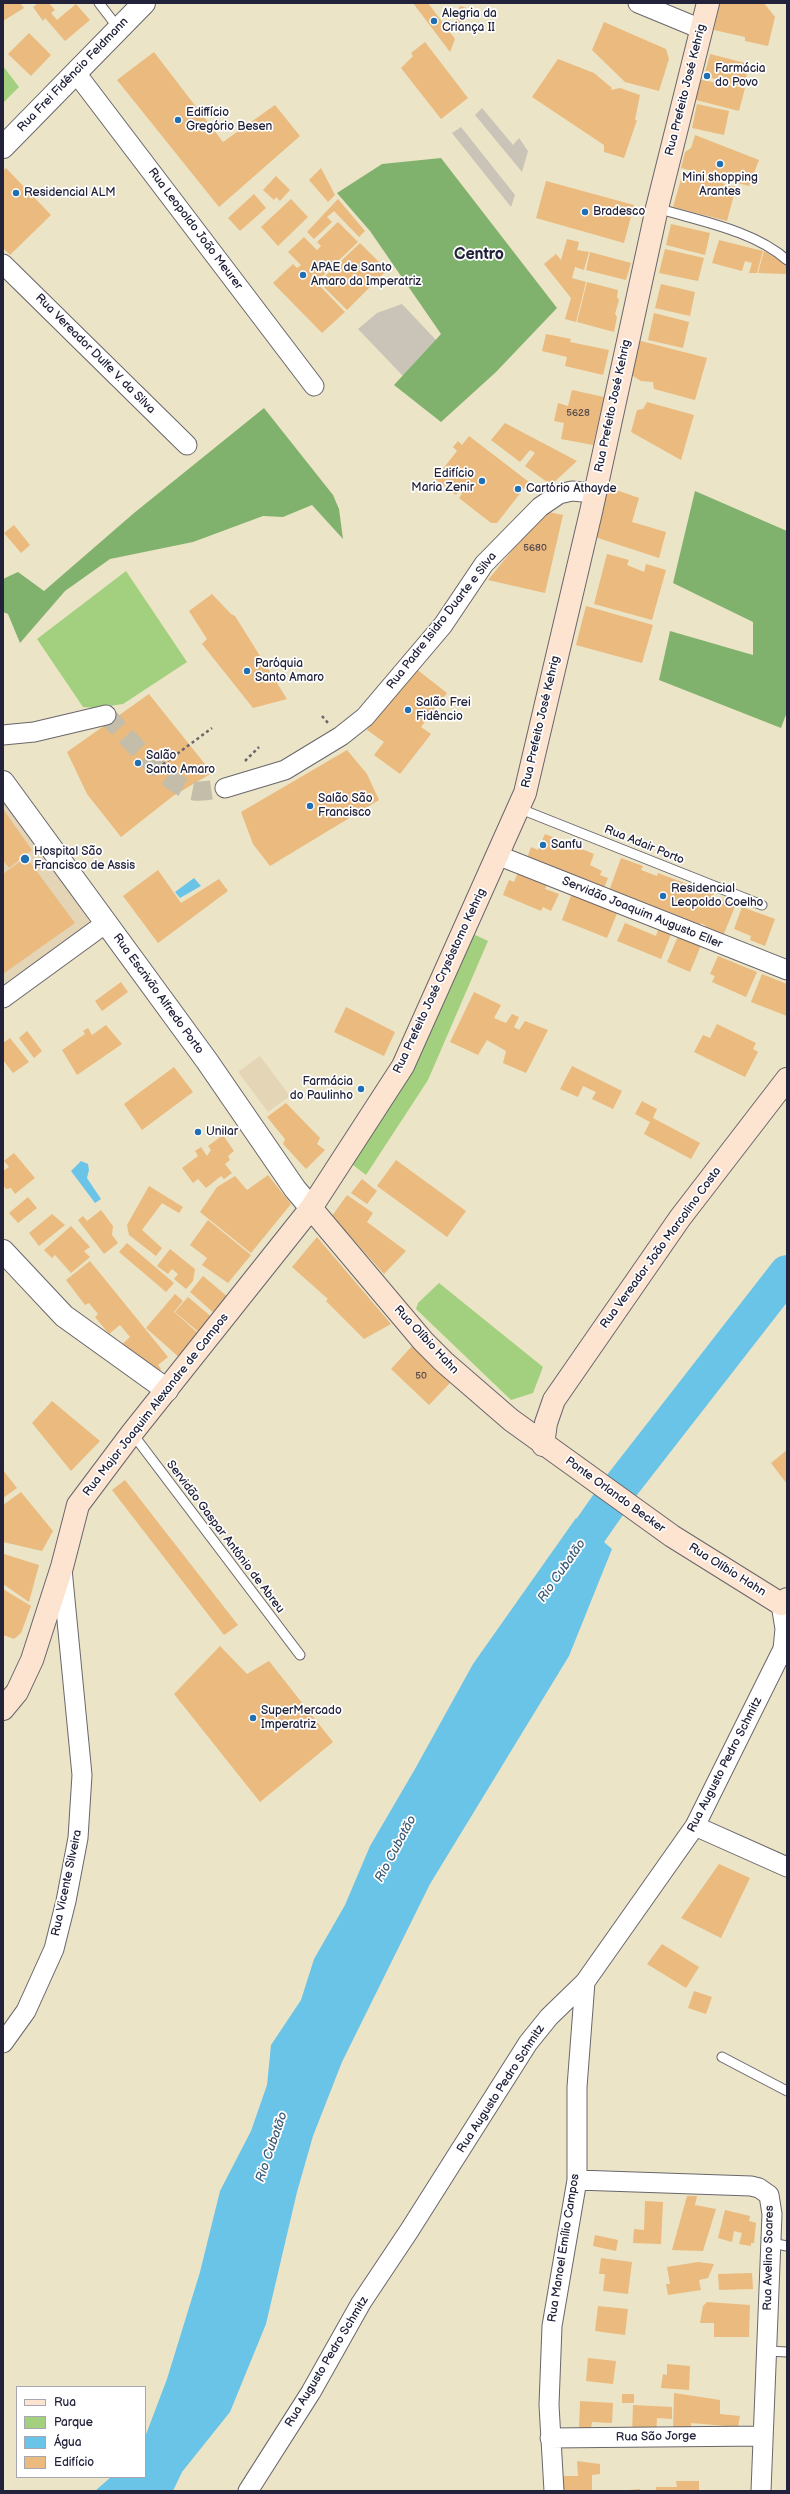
<!DOCTYPE html>
<html>
<head>
<meta charset="utf-8">
<style>
  body { margin:0 }
  #map { position:relative; width:790px; height:2494px; overflow:hidden; background:#ece4c6; font-family:"Balsamiq Sans",sans-serif }
  canvas { display:block }
  .frame { position:absolute; inset:0; border:4px solid #22223b; pointer-events:none }
  .legend { position:absolute; left:16px; top:2386px; width:130px; height:92px; box-sizing:border-box; background:#fff; border:1px solid #a7a7b1; margin:0; padding:5px 7px; list-style:none; font-size:12px; color:#22223b }
  .legend li { display:flex; align-items:center; gap:8px; height:20px }
  .legend b { width:20px; border:1px solid #a7a7b1 }
</style>
</head>
<body>
<div id="map">
<canvas width="790" height="2494"></canvas>
<div class="frame"></div>
<ul class="legend">
<li><b style="height:5px;background:#fde4d0"></b>Rua</li>
<li><b style="height:11px;background:#a2d07e"></b>Parque</li>
<li><b style="height:11px;background:#6ac4e8"></b>Água</li>
<li><b style="height:11px;background:#eaba7e"></b>Edifício</li>
</ul>
</div>
<script>
const ctx = document.querySelector('canvas').getContext('2d');
ctx.lineJoin = 'round';
function fillPath(path, color) { ctx.fillStyle = color; ctx.fill(path, 'evenodd'); }
function trace(path, color, width, dash) { ctx.strokeStyle = color; ctx.lineWidth = width; ctx.lineCap = dash ? 'butt' : 'round'; ctx.setLineDash(dash || []); ctx.stroke(path); }
function write(font, color, halo, rows, align = 'center') {
  ctx.font = font + ' "Balsamiq Sans",sans-serif'; ctx.lineWidth = 3.5; ctx.setLineDash([]); ctx.textBaseline = 'middle'; ctx.strokeStyle = halo; ctx.fillStyle = color; for (const [text, x, y, turn = 0] of rows) {
    ctx.save(); ctx.translate(x, y); ctx.rotate((+turn || 0) * Math.PI / 180); ctx.textAlign = isNaN(turn) ? turn : align; if (halo) ctx.strokeText(text, 0, 0); ctx.fillText(text, 0, 0); ctx.restore();
  }
}
fillPath(new Path2D(`
  M3 795 91 924 3 984Z
  M260 1056 290 1096 268 1112 238 1072Z`), '#e5d5b7');
fillPath(new Path2D(`
  M482 108 513 145 519 138 528 151 522 172 475 115Z
  M461 127 515 195 511 207 452 133Z
  M402 304 436 340 403 376 358 329 377 313Z`), '#c9c3b8');
fillPath(new Path2D(`
  M3 66 19 87 3 103Z
  M126 571 187 662 123 704 96 708 83 707 37 639Z
  M469 932 488 941 428 1080 366 1175 349 1162Z
  M439 1283 543 1367 533 1393 511 1400 416 1309 418 1303Z`), '#a2d07e');
fillPath(new Path2D(`
  M441 158 557 308 496 372 441 422 394 385 441 334 370 231 337 193 382 164Z
  M264 408 333 495 339 509 343 539 312 505 283 517 263 516 193 542 110 559 65 591 20 643 8 614 3 612V579L18 572 44 591 134 513Z
  M695 491 787 531V712L781 728 659 680 670 631 753 655V622L673 583Z`), '#81b26d');
fillPath(new Path2D(`
  M194 878 201 886 180 898 175 892Z
  M81 1161 88 1164 89 1170 87 1178 101 1199 95 1203 71 1171Z
  M576 1518 612 1549 569 1656 430 1884 342 2062 313 2136 297 2192 266 2324 230 2412 182 2472 173 2491H95L111 2477H145V2437L167 2379 200 2272 220 2191 251 2131 267 2085 271 2045 301 2000 314 1959 345 1905 370 1846 415 1769 473 1664Z`), '#6ac4e8');
trace(new Path2D(`
  M562 1571 622 1485 787 1273`), '#6ac4e8', 36);
fillPath(new Path2D(`
  M6 3H20L24 8 3 21V5Z
  M38 3H49L55 10 51 13 57 20 76 4 90 20 65 41 45 18 43 21 33 7Z
  M413 3H428L455 39 450 52Z
  M720 3H764L775 17 768 46 745 41V37L714 30Z
  M460 6 467 8 460 30 453 28Z
  M604 22 666 49 669 59 659 91 625 82 592 50Z
  M29 33 51 55 31 76 8 54Z
  M425 42 468 98 441 119 401 68 413 56 411 53Z
  M154 52 223 142 275 105 300 136 219 207 117 80Z
  M710 54 749 64 744 87 704 76Z
  M558 59 594 73 612 88 611 90 620 88 640 95 635 120H637L624 158 604 152V145L532 97Z
  M697 79 745 88 739 111 692 99Z
  M697 104 729 111 724 135 692 128Z
  M695 135 759 160 749 186 681 168 685 152 691 148Z
  M6 168 51 215 10 255 3 248V171Z
  M321 168 335 195 328 202 309 180Z
  M683 172 736 187 727 221 673 207Z
  M276 176 290 190 280 201 276 197 274 200 263 190Z
  M546 181 634 205 624 243 536 218Z
  M254 194 266 208 240 231 228 218Z
  M291 199 308 217 278 246 261 227Z
  M338 199 365 231 359 237 334 211 327 217 332 222 314 239 307 232Z
  M338 222 358 242 316 282 345 312 322 333 273 283 293 264 297 268 301 265 288 252 304 237 317 250 321 246 317 242Z
  M671 224 710 233 705 255 666 245Z
  M567 239 579 242 577 250 589 252 584 270 575 267 572 278 586 282 576 322 565 319 571 298 544 264 556 254 561 260Z
  M719 240 763 251 757 273H749L752 263 745 261 742 271 712 263Z
  M360 243 387 270 347 310 319 282Z
  M665 249 704 258 698 281 659 273Z
  M764 251 786 264 787 274 758 273Z
  M590 252 631 263 626 280 586 270Z
  M587 282 618 290 617 297 619 300 615 314 617 317 614 332 577 322Z
  M661 284 695 292 690 316 655 308Z
  M654 313 689 322 683 348 648 340Z
  M546 334 571 339 570 342 609 350 603 375 565 366 567 357 542 351Z
  M637 340 707 358 695 400 654 389 653 382 641 381 628 373Z
  M572 390 604 397 593 445 561 439 564 423 554 421 558 403 568 406Z
  M647 402 694 415 681 460 631 432 637 410 643 409Z
  M505 423 577 461 551 485 525 466 535 453 530 450 520 462 491 440Z
  M469 436 529 482 497 523H491L459 498 462 494 459 491 456 495 435 479 457 451 453 447 458 441 462 445Z
  M608 487 639 498 632 522 666 532 659 558 595 537Z
  M544 511 563 515 545 593 488 580Z
  M14 525 30 545 21 553 4 533Z
  M607 554 629 560 627 565 644 572 646 564 666 570 652 620 594 604Z
  M212 594 231 614 235 616 287 699 253 708 202 644 207 639 189 611Z
  M586 606 653 625 642 663 576 645Z
  M415 668 447 693 421 727 431 734 400 774 374 755 384 742 367 730Z
  M149 694 212 773 173 796 121 837 87 794 67 752Z
  M347 750 367 774 379 800 270 866 253 844 241 812Z
  M3 809 32 850 9 868 3 860Z
  M545 834 594 854 590 865 602 871 600 875 608 878 602 893 526 861 531 847 538 850Z
  M26 857 75 923 3 974V874Z
  M621 858 643 866 641 870 657 876 658 873 714 894 712 899 718 901 719 898 736 904 723 936 705 929 706 926 701 923 699 929 608 894Z
  M158 870 181 903 219 879 228 891 158 943 123 896Z
  M519 870 548 882 545 889 559 894 551 911 543 907 541 911 503 895 509 880 514 882Z
  M572 893 618 911 607 938 562 920Z
  M742 907 775 919 765 946 750 940 751 936 734 929Z
  M625 923 656 936 659 927 672 932 661 959 617 941Z
  M679 934 702 943 690 972 667 962Z
  M718 956 757 972 746 997 712 982 715 976 710 974Z
  M762 974 787 984V1016L751 1002Z
  M121 982 128 992 102 1011 95 1001Z
  M474 992 501 1005 494 1018 506 1023 512 1014 519 1017 514 1027 519 1030 525 1021 548 1030 526 1073 503 1063 506 1051 487 1040 478 1055 450 1042Z
  M346 1007 395 1032 384 1056 334 1032Z
  M717 1024 756 1043 753 1049 758 1052 745 1077 694 1052 703 1035 710 1038Z
  M106 1025 122 1044 77 1075 62 1050 85 1034 83 1031 88 1028 92 1035Z
  M27 1031 42 1051 34 1058 19 1038Z
  M10 1038 29 1062 13 1073 3 1060V1043Z
  M572 1066 622 1091 613 1109 592 1099 596 1092 583 1086 578 1097 560 1089Z
  M174 1067 193 1092 142 1130 124 1104Z
  M642 1101 657 1109 653 1118 700 1143 691 1159 644 1134 650 1122 635 1114Z
  M286 1103 320 1138 317 1144 325 1150 306 1169 283 1144 285 1139 267 1117Z
  M223 1135 234 1151 228 1156 230 1160 225 1164 232 1173 224 1179 221 1176 206 1188 198 1179 193 1183 182 1168 198 1156 195 1151 201 1147 207 1156 211 1150 208 1146Z
  M14 1153 35 1178 15 1194 11 1188 6 1189 3 1185V1171L9 1167 4 1161Z
  M396 1160 466 1211 447 1237 377 1186Z
  M268 1175 291 1204 251 1253 200 1212 217 1187 235 1176 247 1190Z
  M362 1179 377 1191 367 1204 351 1193Z
  M149 1186 183 1207 179 1213 162 1203 142 1230 162 1248 156 1256 129 1235 127 1225Z
  M347 1195 373 1213 367 1222 406 1251 384 1274 332 1216Z
  M28 1197 37 1208 18 1223 9 1213Z
  M101 1210 113 1226 112 1235 118 1243 104 1254 78 1220 83 1216 87 1221Z
  M52 1214 65 1225 39 1246 29 1233Z
  M208 1220 251 1255 228 1283 202 1265 207 1258 190 1245Z
  M71 1226 90 1247 84 1251 90 1257 71 1273 55 1255 52 1258 44 1250Z
  M317 1237 391 1324 364 1339 326 1301 328 1299 292 1267Z
  M127 1243 174 1283 166 1292 119 1252Z
  M170 1249 195 1269 193 1281 186 1289 174 1279 178 1274 172 1269 168 1274 157 1266Z
  M90 1261 168 1357 158 1365 161 1369 153 1376 120 1346 130 1337 120 1325 109 1334 95 1317 98 1314 89 1303 85 1305 66 1280Z
  M203 1276 229 1298 215 1314 190 1292Z
  M175 1294 183 1301 174 1312 172 1310 200 1335 180 1358 146 1328Z
  M188 1297 214 1319 201 1334 175 1312Z
  M412 1346 450 1383 429 1405 391 1369Z
  M52 1401 100 1441 71 1471 32 1423Z
  M787 1450V1484L771 1463Z
  M3 1470 17 1488 3 1498Z
  M125 1480 238 1625 224 1635 112 1490Z
  M21 1492 53 1531 42 1551 3 1542V1505Z
  M4 1554 39 1565 29 1602 3 1584Z
  M3 1589 31 1606 21 1633 14 1639 3 1635Z
  M220 1646 247 1674 269 1661 333 1742 260 1802 174 1694Z
  M719 1864 750 1878 721 1938 681 1918Z
  M662 1944 699 1967 686 1988 647 1964Z
  M694 1991 712 1997 706 2014 688 2008Z
  M687 2196H697L695 2205 716 2209 703 2251 672 2250Z
  M645 2201 663 2202 661 2244 633 2243 634 2229 644 2230Z
  M725 2210 750 2216 749 2221 756 2223 754 2243H751V2246L739 2244 742 2233 734 2231 732 2242 718 2238Z
  M595 2235 618 2240 616 2251 593 2246Z
  M601 2258 632 2262 628 2294 603 2291 605 2274H599Z
  M698 2262 714 2264 708 2278 699 2280 701 2290 668 2295 666 2284H670L667 2267Z
  M752 2273 753 2289 719 2290 718 2274Z
  M707 2302 750 2305 749 2337H714V2323H700L703 2306Z
  M598 2306 628 2309 625 2335 595 2331Z
  M588 2358 616 2361 613 2384 586 2381Z
  M667 2364 690 2366 689 2390 661 2388 663 2374 667 2375Z
  M674 2393 720 2400V2414L740 2416 738 2427 691 2423V2430H673Z
  M622 2394H634V2403H622Z
  M580 2401 613 2403 612 2423 592 2422 591 2429H579Z
  M633 2405 672 2407V2419L657 2418 656 2435 632 2434Z
  M577 2461 600 2464V2474L592 2475V2491H559L558 2476H578Z
  M676 2481H699V2491H656V2487H677Z
  M640 2489 641 2491H628V2490Z`), '#eaba7e');
trace(new Path2D(`
  M106 715C125 734 169 788 194 791 203 792 216 789 225 788`), '#c4bdaa', 19, [19, 10]);
const service = new Path2D(`
  M99 3 119 29
  M657 208C699 221 753 230 787 260
  M518 808 762 905
  M132 1433 300 1655
  M722 2057 787 2091
  M771 2243 787 2246
  M767 2351 787 2352`);
const minor = new Path2D(`
  M638 3 701 29
  M76 73 314 386
  M3 264 187 445
  M3 735 34 732 106 715
  M225 788 285 770 341 736 365 717 443 625 484 564 540 507 559 494 572 491 594 493
  M497 855 787 970
  M3 998 106 923
  M695 1826 787 1867
  M3 2043 26 2011 54 1949 66 1901 78 1838 82 1775 62 1569
  M577 2180 751 2186 759 2188 769 2195 772 2214 761 2491
  M550 2438 762 2436
  M248 2491 311 2392 361 2303 409 2231 528 2043 549 2017 585 1982 695 1826 783 1649 785 1629 781 1604
  M554 2491 549 2405 552 2326 577 2180V2087L585 1982`);
const tertiary = new Path2D(`
  M3 147 144 3
  M3 782 207 1061 295 1189 311 1208
  M3 1251 64 1316 167 1390`);
const secondary = new Path2D(`
  M311 1208 423 1341 444 1362 511 1420 672 1536 781 1604 787 1599
  M543 1445 546 1423 554 1400 680 1218 787 1079
  M3 1709 17 1692 32 1660 62 1567 78 1505 132 1433 311 1208 403 1066 525 793 591 512 657 208 708 3`);
trace(service, '#69666c', 11);
trace(minor, '#69666c', 21);
trace(tertiary, '#69666c', 24);
trace(secondary, '#69666c', 24);
trace(new Path2D(`
  M322 716 328 723
  M245 761 259 747
  M158 768 212 728`), '#69666c', 2.5, [3, 3]);
trace(service, '#fff', 9);
trace(minor, '#fff', 19);
trace(tertiary, '#fff', 22);
trace(secondary, '#fde4d0', 22);
for (const [x, y, r, color] of [
  [434,21,4,"#1f6fb2"],
  [707,76,4,"#1f6fb2"],
  [178,120,4,"#1f6fb2"],
  [720,164,4,"#1f6fb2"],
  [16,193,4,"#1f6fb2"],
  [585,212,4,"#1f6fb2"],
  [303,275,4,"#1f6fb2"],
  [482,481,4,"#1f6fb2"],
  [518,489,4,"#1f6fb2"],
  [247,671,4,"#1f6fb2"],
  [408,710,4,"#1f6fb2"],
  [138,763,4,"#1f6fb2"],
  [310,806,4,"#1f6fb2"],
  [543,845,4,"#1f6fb2"],
  [25,859,5,"#1f6fb2"],
  [663,896,4,"#1f6fb2"],
  [361,1089,4,"#1f6fb2"],
  [198,1132,4,"#1f6fb2"],
  [253,1718,4,"#1f6fb2"]
]) { const dot = new Path2D(); dot.arc(x, y, r, 0, 2 * Math.PI); ctx.fillStyle = color; ctx.fill(dot); trace(dot, '#fff', 1.5); }
write('10px', '#54484c', null, [
  ["5628",578,413],
  ["5680",535,548],
  ["50",421,1376]
]);
write('12px', '#22223b', '#fff', [
  ["Alegria da",442,14],
  ["Criança II",442,28],
  ["Farmácia",715,69],
  ["do Povo",715,83],
  ["Ediffício",186,113],
  ["Gregório Besen",186,127],
  ["Mini shopping",720,178,"center"],
  ["Arantes",720,192,"center"],
  ["Residencial ALM",24,193],
  ["Bradesco",593,212],
  ["APAE de Santo",311,268],
  ["Amaro da Imperatriz",311,282],
  ["Edifício",474,474,"right"],
  ["Maria Zenir",474,488,"right"],
  ["Cartório Athayde",526,489],
  ["Paróquia",255,664],
  ["Santo Amaro",255,678],
  ["Salão Frei",416,703],
  ["Fidêncio",416,717],
  ["Salão",146,756],
  ["Santo Amaro",146,770],
  ["Salão São",318,799],
  ["Francisco",318,813],
  ["Sanfu",551,845],
  ["Hospital São",34,852],
  ["Francisco de Assis",34,866],
  ["Residencial",671,889],
  ["Leopoldo Coelho",671,903],
  ["Farmácia",353,1082,"right"],
  ["do Paulinho",353,1096,"right"],
  ["Unilar",206,1132],
  ["SuperMercado",261,1711],
  ["Imperatriz",261,1725]
], 'left');
write('12px', '#22223b', '#fff', [
  ["Rua Frei Fidêncio Feldmann",73,75,-46],
  ["Rua Prefeito José Kehrig",686,90,-76],
  ["Rua Leopoldo João Meurer",195,229,53],
  ["Rua Vereador Dulfe V. da Silva",95,354,45],
  ["Rua Prefeito José Kehrig",613,406,-78],
  ["Rua Padre Isidro Duarte e Silva",442,621,-52],
  ["Rua Prefeito José Kehrig",541,722,-77],
  ["Rua Adair Porto",644,845,22],
  ["Servidão Joaquim Augusto Eller",642,913,22],
  ["Rua Prefeito José Crysóstomo Kehrig",440,981,-65],
  ["Rua Escrivão Alfredo Porto",158,994,54],
  ["Rua Vereador João Marcolino Costa",661,1248,-54],
  ["Rua Olíbio Hahn",426,1340,47],
  ["Rua Major Joaquim Alexandre de Campos",156,1405,-52],
  ["Ponte Orlando Becker",615,1495,36],
  ["Servidão Gaspar Antônio de Abreu",225,1537,53],
  ["Rua Olíbio Hahn",727,1570,32],
  ["Rua Augusto Pedro Schmitz",725,1765,-63],
  ["Rua Vicente Silveira",67,1883,-78],
  ["Rua Augusto Pedro Schmitz",501,2089,-57],
  ["Rua Manoel Emílio Campos",564,2248,-81],
  ["Rua Avelino Soares",769,2258,-89],
  ["Rua Augusto Pedro Schmitz",327,2362,-59],
  ["Rua São Jorge",656,2437,-1]
]);
write('italic 13px', '#3b5b78', '#fff', [
  ["Rio Cubatão",562,1571,-55],
  ["Rio Cubatão",396,1849,-62],
  ["Rio Cubatão",272,2147,-71]
]);
write('bold 16px', '#22223b', '#fff', [
  ["Centro",479,255]
]);
</script>
</body>
</html>
